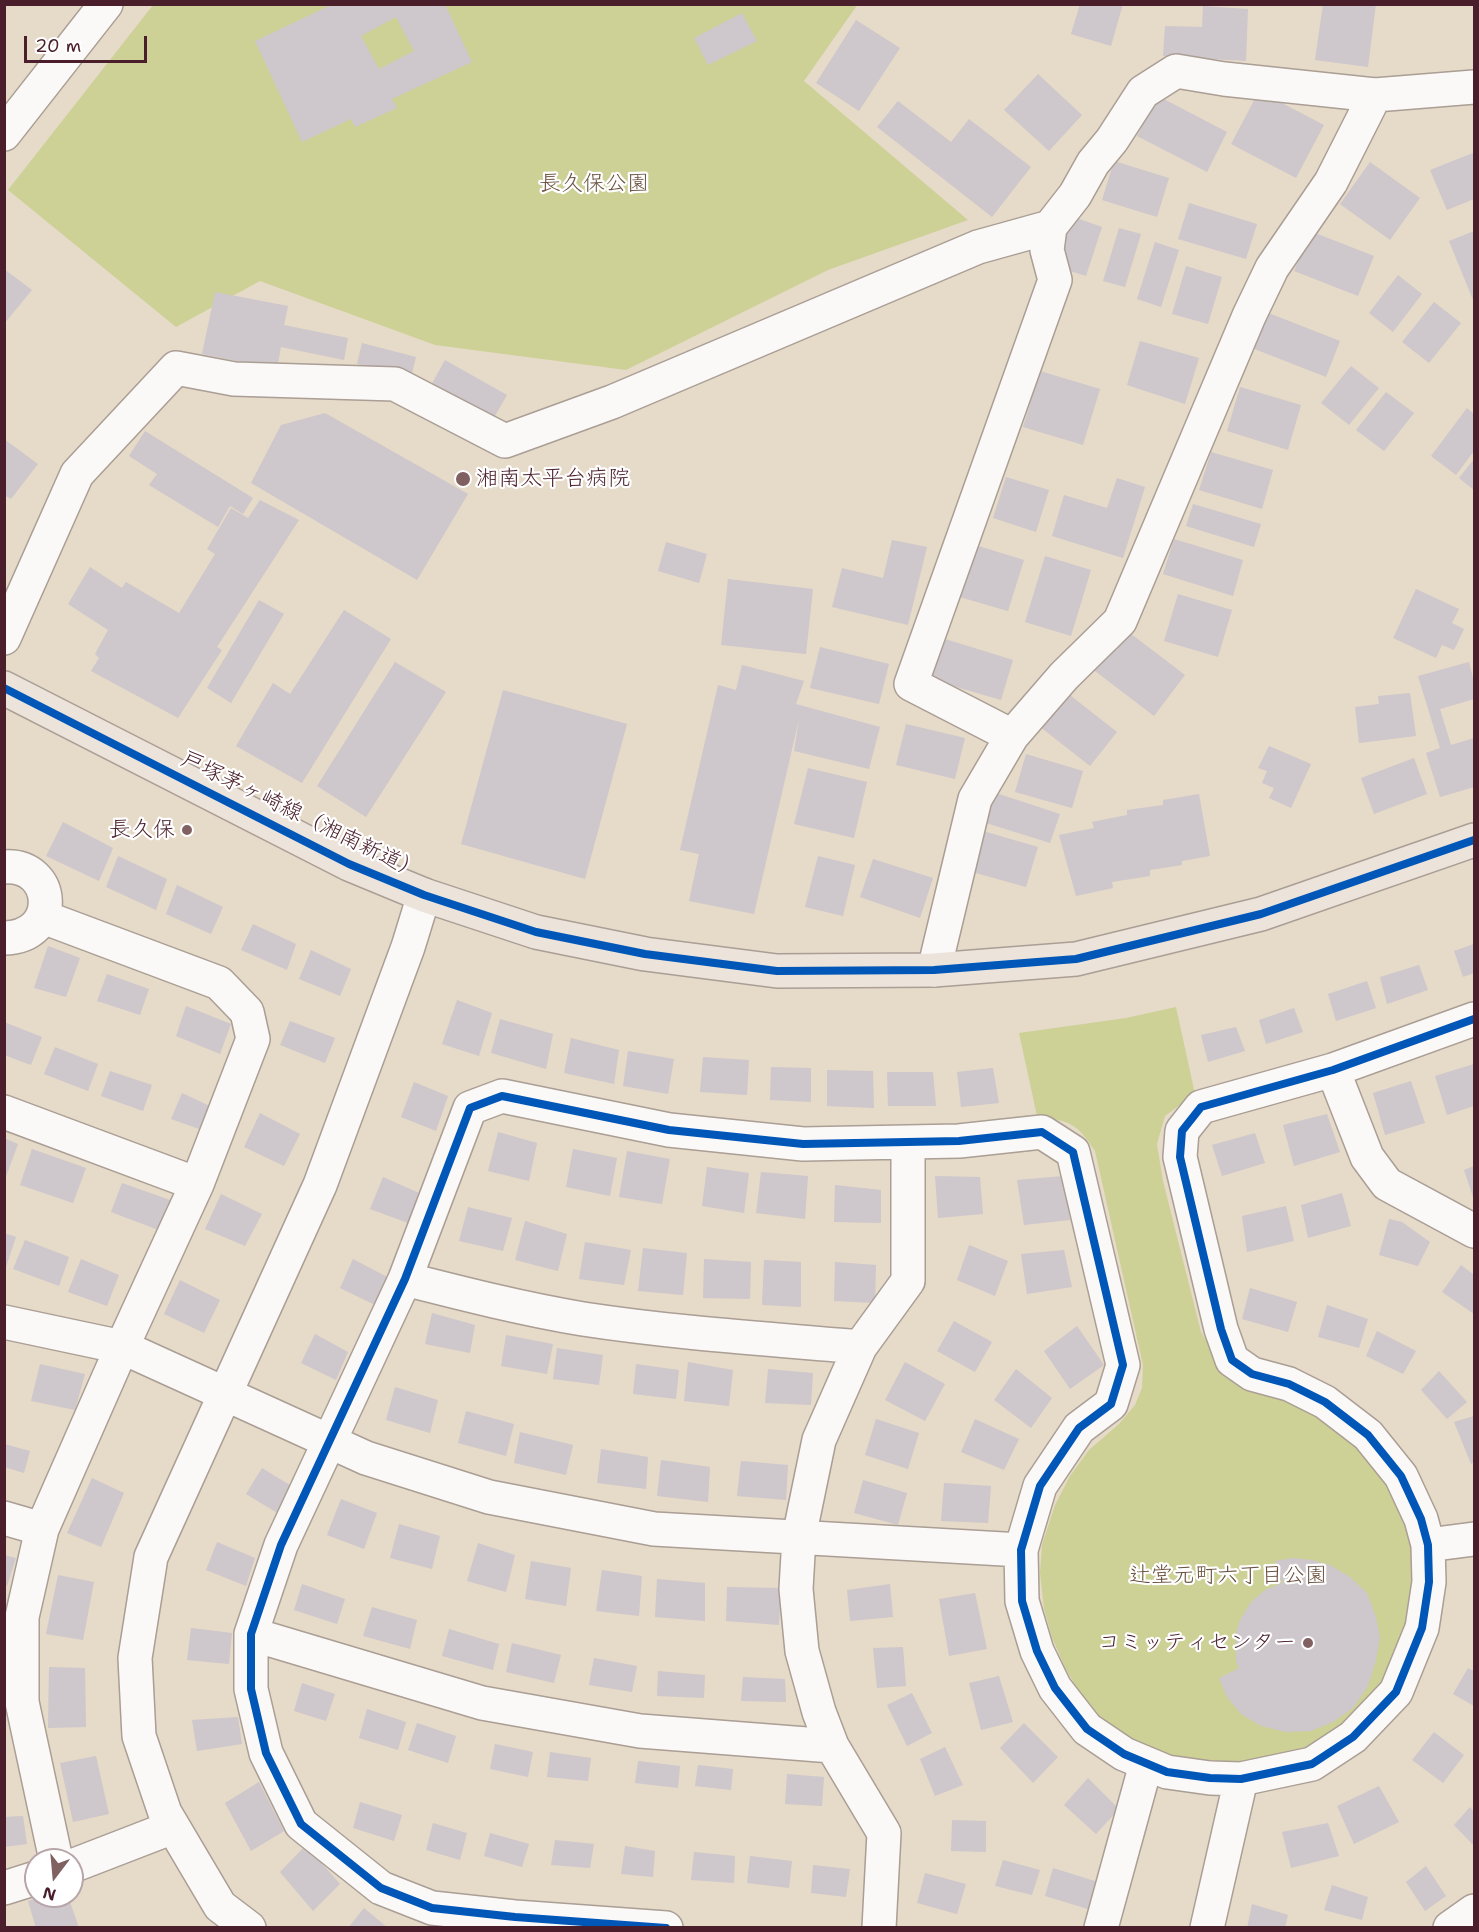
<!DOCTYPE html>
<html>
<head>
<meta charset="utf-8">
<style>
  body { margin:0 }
  #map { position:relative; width:1479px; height:1932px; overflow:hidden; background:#e6dac9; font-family:"Shantell Sans",sans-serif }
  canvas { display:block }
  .frame { position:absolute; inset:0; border:6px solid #4a1f2b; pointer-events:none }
  .north { position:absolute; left:24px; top:1848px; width:60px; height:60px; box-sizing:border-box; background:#fff; border:2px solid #b7a5aa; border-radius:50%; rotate:196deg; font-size:16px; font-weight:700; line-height:24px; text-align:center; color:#4a1f2b }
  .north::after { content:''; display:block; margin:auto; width:21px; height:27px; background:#816062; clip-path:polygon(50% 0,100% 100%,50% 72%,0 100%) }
  .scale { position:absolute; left:24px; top:36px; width:123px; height:27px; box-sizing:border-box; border:3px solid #4a1f2b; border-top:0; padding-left:8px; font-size:18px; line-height:21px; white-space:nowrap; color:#4a1f2b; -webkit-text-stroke:4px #fff; paint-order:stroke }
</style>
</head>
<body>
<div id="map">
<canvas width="1479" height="1932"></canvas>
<div class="frame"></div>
<div class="north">N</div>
<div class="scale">20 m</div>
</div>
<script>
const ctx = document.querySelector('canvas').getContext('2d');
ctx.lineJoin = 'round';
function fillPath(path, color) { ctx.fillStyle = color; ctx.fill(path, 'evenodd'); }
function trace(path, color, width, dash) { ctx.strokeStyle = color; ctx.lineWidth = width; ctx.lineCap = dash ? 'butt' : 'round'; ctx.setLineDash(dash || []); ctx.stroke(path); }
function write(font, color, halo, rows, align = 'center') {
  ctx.font = font + ' "Shantell Sans","Klee One",sans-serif'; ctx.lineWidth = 4.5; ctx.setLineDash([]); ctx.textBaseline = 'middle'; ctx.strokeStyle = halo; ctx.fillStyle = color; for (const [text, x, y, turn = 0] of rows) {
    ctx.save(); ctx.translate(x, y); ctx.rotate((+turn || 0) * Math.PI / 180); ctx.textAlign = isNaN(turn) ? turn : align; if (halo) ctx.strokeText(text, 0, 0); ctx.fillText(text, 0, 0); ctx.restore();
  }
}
fillPath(new Path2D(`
  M858 4 804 81 968 220 828 270 626 370 435 345 260 281 176 327 8 190 153 5Z
  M1176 1007 1195 1094 1165 1116 1157 1144 1163 1181 1201 1332 1216 1356 1308 1407 1347 1433 1401 1503 1417 1569 1400 1657 1377 1692 1343 1728 1305 1749 1261 1761 1211 1765 1168 1757 1133 1742 1104 1722 1082 1697 1065 1668 1052 1637 1044 1609 1040 1573 1042 1545 1055 1505 1070 1476 1089 1450 1119 1424 1135 1405 1142 1388 1143 1365 1095 1151C1076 1122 1071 1122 1037 1116L1019 1033 1126 1018Z`), '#cdd196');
fillPath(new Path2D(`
  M333 4H445L472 62 392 99 397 108 355 127 351 119 302 142 255 41ZM396 17 414 51 379 69 361 36Z
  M1080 4H1123L1111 46 1071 34Z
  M1323 4H1376L1368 67 1315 60Z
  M1203 6 1248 9 1246 61 1163 56 1165 26 1202 27Z
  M742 13 757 41 708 65 694 38Z
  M856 20 900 48 859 111 816 83Z
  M1038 74 1082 115 1049 151 1004 110Z
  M1259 91 1324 125 1296 178 1231 144Z
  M1158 96 1227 132 1207 172 1137 136Z
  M898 101 951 142 969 119 1031 167 992 217 877 127Z
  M1473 153 1474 199 1447 210 1430 170Z
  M1114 161 1169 178 1157 217 1102 200Z
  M1370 162 1420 198 1390 240 1340 204Z
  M1189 203 1257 224 1246 259 1178 239Z
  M1071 216 1102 227 1086 276 1054 266Z
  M1119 228 1141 234 1125 287 1103 281Z
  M1310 231 1374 256 1358 296 1294 271Z
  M1474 231V300H1473L1449 241Z
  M1155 242 1179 250 1161 307 1137 299Z
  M1186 266 1222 277 1208 324 1172 314Z
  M4 269 32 290 4 324Z
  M1398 275 1422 294 1393 332 1369 313Z
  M215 292 288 306 284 325 348 338 344 360 281 347 277 369 202 354Z
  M1434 302 1461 323 1429 363 1402 342Z
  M1266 312 1340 341 1326 377 1252 348Z
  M1140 341 1199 358 1185 404 1127 385Z
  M362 343 416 357 411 377 357 364Z
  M445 360 507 395 492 421 430 387Z
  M1351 366 1379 388 1349 425 1321 403Z
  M1040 371 1100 389 1083 445 1023 427Z
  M1240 387 1301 405 1288 450 1227 431Z
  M1386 392 1414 413 1384 451 1356 430Z
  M1467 408 1474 414V451L1456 475 1431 456Z
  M325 413 468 494 417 580 251 483 281 425Z
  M145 431 253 498 243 514 230 506 218 527 149 485 157 474 129 456Z
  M4 439 38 464 11 499 4 495Z
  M1211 452 1273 470 1262 509 1199 490Z
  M1474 459V490L1459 478Z
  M1006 477 1049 490 1036 532 993 518Z
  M1117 478 1145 487 1123 558 1052 536 1064 495 1107 508Z
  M260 500 299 520 217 647 222 650 178 718 91 671 99 658 95 654 108 630 68 604 90 567 122 588 126 582 179 613 215 554 207 549 231 508 248 518Z
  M1193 504 1261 524 1254 547 1186 526Z
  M1174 539 1243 560 1233 596 1163 574Z
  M892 540 927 547 908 625 832 607 842 568 883 578Z
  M666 542 707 554 699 583 658 571Z
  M972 544 1024 560 1008 611 956 596Z
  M1045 556 1091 570 1071 636 1025 622Z
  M728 579 813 589 806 654 721 645Z
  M1416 589 1459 609 1452 623 1464 629 1454 650 1442 645 1436 658 1393 638Z
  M1178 594 1232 610 1218 657 1164 641Z
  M259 600 284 614 231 703 207 688Z
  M344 610 391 639 302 783 236 746 273 683 290 694Z
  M1122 627 1185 675 1154 716 1091 668Z
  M942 638 1013 660 1001 700 929 679Z
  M820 647 889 664 879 704 810 688Z
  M395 662 446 692 366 817 317 786Z
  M1469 662 1474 682V699L1440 709 1451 745 1474 738V787L1440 797 1426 753 1440 748 1418 676Z
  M742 665 804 681 796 704 880 727 869 769 794 751 799 719 754 914 689 901 699 854 680 850 718 685 736 690Z
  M503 690 627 724 585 879 461 844Z
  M1066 692 1117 732 1090 766 1039 726Z
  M1410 693 1416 736 1359 743 1355 707 1379 704 1378 696Z
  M906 724 965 738 955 779 896 765Z
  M1269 746 1311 764 1291 808 1269 798 1274 788 1262 783 1267 771 1258 768Z
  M1026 754 1083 771 1072 808 1015 792Z
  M1414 758 1427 794 1374 814 1361 778Z
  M808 768 867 782 854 838 794 824Z
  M996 793 1060 814 1050 843 986 823Z
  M1199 794 1210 856 1182 861V865L1150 870V876L1112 882 1113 888 1076 896 1059 835 1094 828 1092 822 1127 815V810L1163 805V800Z
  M63 822 113 848 99 881 46 856Z
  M976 829 1038 847 1026 887 965 870Z
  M118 856 167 879 156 910 106 887Z
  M818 856 855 865 843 916 805 907Z
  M873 859 933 878 920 918 860 897Z
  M177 885 223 907 211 934 166 914Z
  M253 924 296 944 287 970 241 950Z
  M1474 944V973L1463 977 1454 951Z
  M48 946 80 958 66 997 34 988Z
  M311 950 351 969 340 996 299 979Z
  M1419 965 1428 990 1387 1004 1380 977Z
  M107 974 149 989 140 1015 97 1001Z
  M1367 981 1376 1008 1336 1021 1328 994Z
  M457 1000 492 1013 479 1056 442 1044Z
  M186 1006 231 1024 220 1054 176 1036Z
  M1294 1008 1303 1032 1266 1044 1259 1020Z
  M500 1019 553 1034 546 1069 491 1053Z
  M290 1021 335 1038 325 1063 280 1045Z
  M4 1022 42 1037 31 1065 4 1055Z
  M1236 1027 1245 1051 1208 1062 1201 1035Z
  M571 1038 619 1050 614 1084 564 1073Z
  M55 1047 98 1064 88 1091 44 1074Z
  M628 1051 674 1059 668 1094 623 1086Z
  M703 1057 749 1060 747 1095 700 1092Z
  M1474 1064V1106L1447 1115 1435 1076Z
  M771 1067 811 1068V1102L770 1100Z
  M993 1068 999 1103 961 1107 957 1072Z
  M827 1070 873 1071 874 1108 827 1106Z
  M110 1071 152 1085 143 1111 101 1096Z
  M887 1072H933L936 1106H888Z
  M1411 1081 1425 1123 1385 1135 1373 1093Z
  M414 1082 448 1096 436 1131 401 1117Z
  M182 1093 214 1108 205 1131 171 1119Z
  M260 1113 300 1134 284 1166 244 1147Z
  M1327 1114 1340 1152 1294 1166 1283 1125Z
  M498 1132 537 1143 529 1181 488 1171Z
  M1255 1133 1265 1163 1222 1176 1212 1145Z
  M4 1138 18 1144 5 1179H4Z
  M32 1149 86 1168 73 1203 20 1185Z
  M573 1149 617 1158 610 1196 566 1187Z
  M627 1151 670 1159 662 1204 619 1197Z
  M1474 1166V1196L1473 1197 1464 1170Z
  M707 1167 749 1173 744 1213 702 1206Z
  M761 1172 808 1176 805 1219 756 1213Z
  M935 1176 980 1177 983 1214 938 1218Z
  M1063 1176 1070 1220 1024 1225 1017 1180Z
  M383 1177 419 1193 408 1223 370 1209Z
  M122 1183 173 1201 161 1231 111 1212Z
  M835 1185 881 1190V1223L834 1222Z
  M1342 1193 1351 1226 1308 1238 1301 1205Z
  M221 1194 262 1214 245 1246 205 1229Z
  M1286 1206 1294 1241 1247 1252 1242 1216Z
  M468 1207 512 1218 503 1251 459 1241Z
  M1389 1219 1402 1222 1430 1242 1418 1266 1379 1255Z
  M525 1221 567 1234 558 1271 515 1260Z
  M4 1233 16 1237 5 1270H4Z
  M25 1240 69 1257 59 1286 13 1269Z
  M585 1242 631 1250 624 1285 579 1279Z
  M969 1245 1008 1261 995 1296 957 1280Z
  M643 1248 687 1253 683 1295 638 1291Z
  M1064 1250 1072 1287 1027 1294 1021 1254Z
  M81 1259 119 1275 107 1306 68 1292Z
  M353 1259 387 1277 375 1305 340 1288Z
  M704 1259 751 1262 750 1299 703 1298Z
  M764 1260 801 1262V1307L762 1305Z
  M835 1262 876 1265 875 1303 834 1301Z
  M1461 1265 1474 1275V1314L1442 1292Z
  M180 1280 220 1300 204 1333 164 1314Z
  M1250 1288 1297 1302 1288 1332 1242 1319Z
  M1327 1305 1368 1319 1359 1348 1318 1337Z
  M432 1313 475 1325 470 1353 425 1344Z
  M954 1321 992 1342 975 1372 937 1351Z
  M1077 1326 1104 1365 1070 1389 1044 1351Z
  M1377 1331 1416 1351 1403 1374 1366 1356Z
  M315 1334 348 1352 336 1380 301 1363Z
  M506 1335 553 1344 547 1374 501 1366Z
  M557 1348 603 1355 599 1385 553 1379Z
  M688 1362 733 1370 729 1406 684 1401Z
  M905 1362 945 1384 925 1421 885 1400Z
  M40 1364 85 1374 75 1410 31 1401Z
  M636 1364 679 1370 676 1399 633 1394Z
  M768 1369 813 1373 811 1405 765 1403Z
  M1016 1369 1052 1398 1031 1428 994 1400Z
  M1439 1371 1467 1402 1447 1419 1421 1390Z
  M395 1387 438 1400 430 1433 386 1420Z
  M466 1411 514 1424 506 1456 458 1443Z
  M1474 1416V1462L1471 1464 1454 1422Z
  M876 1419 919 1433 908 1469 865 1455Z
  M975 1419 1019 1439 1004 1470 961 1452Z
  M520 1432 573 1445 566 1475 514 1463Z
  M4 1444 30 1451 24 1473 4 1467Z
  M601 1449 648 1457 646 1489 597 1483Z
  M661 1460 710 1467 708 1502 657 1496Z
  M741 1461 788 1465 786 1500 737 1496Z
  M262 1468 293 1487 279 1514 246 1494Z
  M92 1478 124 1493 101 1547 67 1533Z
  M863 1480 907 1493 898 1525 854 1513Z
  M944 1483 991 1486 988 1523 941 1521Z
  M341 1499 377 1513 364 1549 327 1535Z
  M399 1524 440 1536 432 1569 390 1558Z
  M217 1542 255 1558 246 1586 206 1570Z
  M478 1543 515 1555 506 1592 467 1581Z
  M4 1555 16 1558 7 1586 4 1585Z
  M1293 1558 1312 1560 1330 1565 1350 1577 1367 1593 1376 1617 1380 1637 1376 1660 1368 1686 1353 1708 1333 1722 1311 1731 1286 1732 1261 1726 1241 1714 1227 1697 1219 1678 1239 1668 1236 1661V1633L1240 1620 1251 1602 1265 1590 1282 1583 1275 1561Z
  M531 1561 571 1568 566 1606 525 1599Z
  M602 1570 642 1576 639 1616 596 1611Z
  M58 1575 94 1582 83 1640 46 1634Z
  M657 1579 705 1583V1621L655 1617Z
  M302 1584 345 1599 337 1624 294 1610Z
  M890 1584 893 1617 850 1621 847 1590Z
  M727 1587 781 1588 779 1625 726 1621Z
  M975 1593 987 1649 949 1656 939 1599Z
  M372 1607 417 1620 410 1649 363 1636Z
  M191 1628 232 1633 229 1664 187 1660Z
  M449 1629 499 1644 493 1670 442 1656Z
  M512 1643 561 1655 554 1683 506 1672Z
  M903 1647 906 1686 877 1688 873 1648Z
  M594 1658 637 1666 632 1692 589 1685Z
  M49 1667 85 1668 86 1727 48 1728Z
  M1468 1668 1474 1671V1706L1453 1694Z
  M658 1671 705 1675 704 1698 657 1696Z
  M999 1676 1013 1722 981 1730 969 1683Z
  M743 1677 785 1679 786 1702 741 1701Z
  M302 1683 335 1694 326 1721 294 1711Z
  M912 1693 932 1733 907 1746 887 1705Z
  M367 1709 406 1722 398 1750 359 1738Z
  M238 1717 242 1744 197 1751 192 1720Z
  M417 1723 456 1736 448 1763 408 1750Z
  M1024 1723 1058 1757 1033 1783 1000 1748Z
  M1434 1732 1464 1755 1443 1783 1412 1760Z
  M495 1744 533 1752 528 1777 490 1769Z
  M945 1747 963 1785 935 1796 920 1759Z
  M550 1752 591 1758 588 1781 547 1777Z
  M96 1756 109 1814 73 1822 60 1763Z
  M638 1761 680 1766 678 1788 635 1783Z
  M698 1765 733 1769 731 1790 695 1786Z
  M787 1774 824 1777 822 1806 785 1804Z
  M1088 1778 1119 1809 1096 1834 1064 1805Z
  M259 1782 284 1831 251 1851 225 1803Z
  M1379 1786 1399 1822 1354 1844 1337 1806Z
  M360 1802 402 1815 394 1841 353 1828Z
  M1470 1807 1474 1812V1846L1454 1825Z
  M23 1816 27 1844 4 1847V1817Z
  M952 1820 986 1821V1852L951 1851Z
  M433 1823 467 1833 460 1860 426 1850Z
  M1328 1823 1339 1856 1291 1868 1282 1832Z
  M490 1833 529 1844 522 1867 484 1856Z
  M555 1840 594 1844 590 1868 551 1865Z
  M306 1845 340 1884 313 1911 280 1872Z
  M625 1846 655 1851 653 1877 621 1874Z
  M694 1852 735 1856 734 1883 691 1880Z
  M750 1856 792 1861 789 1888 747 1883Z
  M1003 1860 1040 1870 1032 1895 995 1886Z
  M813 1865 850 1869 846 1897 811 1893Z
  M1426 1866 1446 1896 1425 1911 1406 1882Z
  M1053 1868 1098 1882 1091 1910 1045 1896Z
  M925 1873 966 1884 957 1914 917 1903Z
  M1332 1885 1368 1897 1362 1920 1324 1910Z
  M43 1896H68L79 1928H36L28 1901Z
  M1252 1904 1288 1915 1285 1928H1247Z
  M364 1908 388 1928H348Z`), '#cec7cb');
const minor = new Path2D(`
  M4 134 106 4
  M4 638 77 474 176 368 234 379 395 384 505 441 612 402 978 247 1050 227 1075 195 1093 163 1112 140 1143 92 1176 71 1224 79 1375 95 1474 87
  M1012 736 911 684 1055 280 1047 250 1050 227
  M4 867C56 863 62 937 4 938
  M43 917 219 983 247 1012 253 1039 197 1184 122 1347 42 1529 22 1617V1702L56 1860
  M934 970 975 799 1012 736 1064 676 1120 621 1249 316 1272 268 1331 182 1375 95
  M1333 1070 1367 1157 1387 1184 1474 1231
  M4 1112 197 1184
  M405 1279C464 1294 523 1309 583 1319 675 1333 768 1339 860 1347
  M4 1322 122 1347 366 1458 489 1497 654 1529 1021 1550
  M4 1518 42 1529
  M1428 1545 1474 1539
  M251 1634 482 1703 640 1731 832 1746
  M72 1866 173 1827
  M4 1888 36 1878
  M249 1928 220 1906 165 1813 139 1736 135 1658 151 1557 320 1185 408 947 424 895
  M666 1928 515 1917 432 1908 381 1888 301 1824 266 1753 251 1689V1634L281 1545 405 1279 470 1108 502 1096 669 1130 803 1144 959 1141 1042 1132 1073 1152 1123 1365 1111 1404 1079 1428 1040 1486 1021 1550 1022 1601 1037 1651 1055 1688 1087 1729 1124 1754 1167 1772 1210 1778 1241 1779 1312 1764 1353 1737 1396 1692 1422 1628 1429 1582 1428 1545 1421 1519 1401 1476 1368 1435 1325 1402 1289 1384 1252 1374 1232 1360 1221 1329 1180 1157 1182 1131 1201 1107 1333 1070 1474 1019
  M879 1928 884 1833 832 1746 819 1712 802 1651 796 1589 799 1537 819 1440 860 1347 908 1281V1142
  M1101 1928 1146 1764
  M1207 1928 1241 1779
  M1450 1928 1474 1911`);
const major = new Path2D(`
  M4 688 349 864 424 895 536 932 645 954 777 971 934 970 1076 959 1261 914 1474 840`);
trace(minor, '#aa9e95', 36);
trace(major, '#aa9e95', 36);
trace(minor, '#fbf9f7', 33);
trace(major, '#ece3db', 33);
trace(new Path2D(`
  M4 688 349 864 424 895 536 932 645 954 777 971 934 970 1076 959 1261 914 1474 840
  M666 1928 515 1917 432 1908 381 1888 301 1824 266 1753 251 1689V1634L281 1545 405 1279 470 1108 502 1096 669 1130 803 1144 959 1141 1042 1132 1073 1152 1123 1365 1111 1404 1079 1428 1040 1486 1021 1550 1022 1601 1037 1651 1055 1688 1087 1729 1124 1754 1167 1772 1210 1778 1241 1779 1312 1764 1353 1737 1396 1692 1422 1628 1429 1582 1428 1545 1421 1519 1401 1476 1368 1435 1325 1402 1289 1384 1252 1374 1232 1360 1221 1329 1180 1157 1182 1131 1201 1107 1333 1070 1474 1019`), '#0057b8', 8);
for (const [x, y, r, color] of [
  [463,479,8,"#816062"],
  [187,830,6,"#816062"],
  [1308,1643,6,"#816062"]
]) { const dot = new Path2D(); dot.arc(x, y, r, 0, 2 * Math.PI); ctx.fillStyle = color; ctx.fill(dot); trace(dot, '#fff', 2); }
write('22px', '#6b523f', '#fff', [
  ["長久保公園",594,184],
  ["辻堂元町六丁目公園",1228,1576]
]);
write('22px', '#4a1f2b', '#fff', [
  ["湘南太平台病院",476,479,"left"],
  ["長久保",175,830],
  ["コミッティセンター",1296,1643]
], 'right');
write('22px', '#4a1f2b', '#fff', [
  ["戸塚茅ヶ崎線（湘南新道）",301,816,26]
]);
</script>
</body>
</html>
